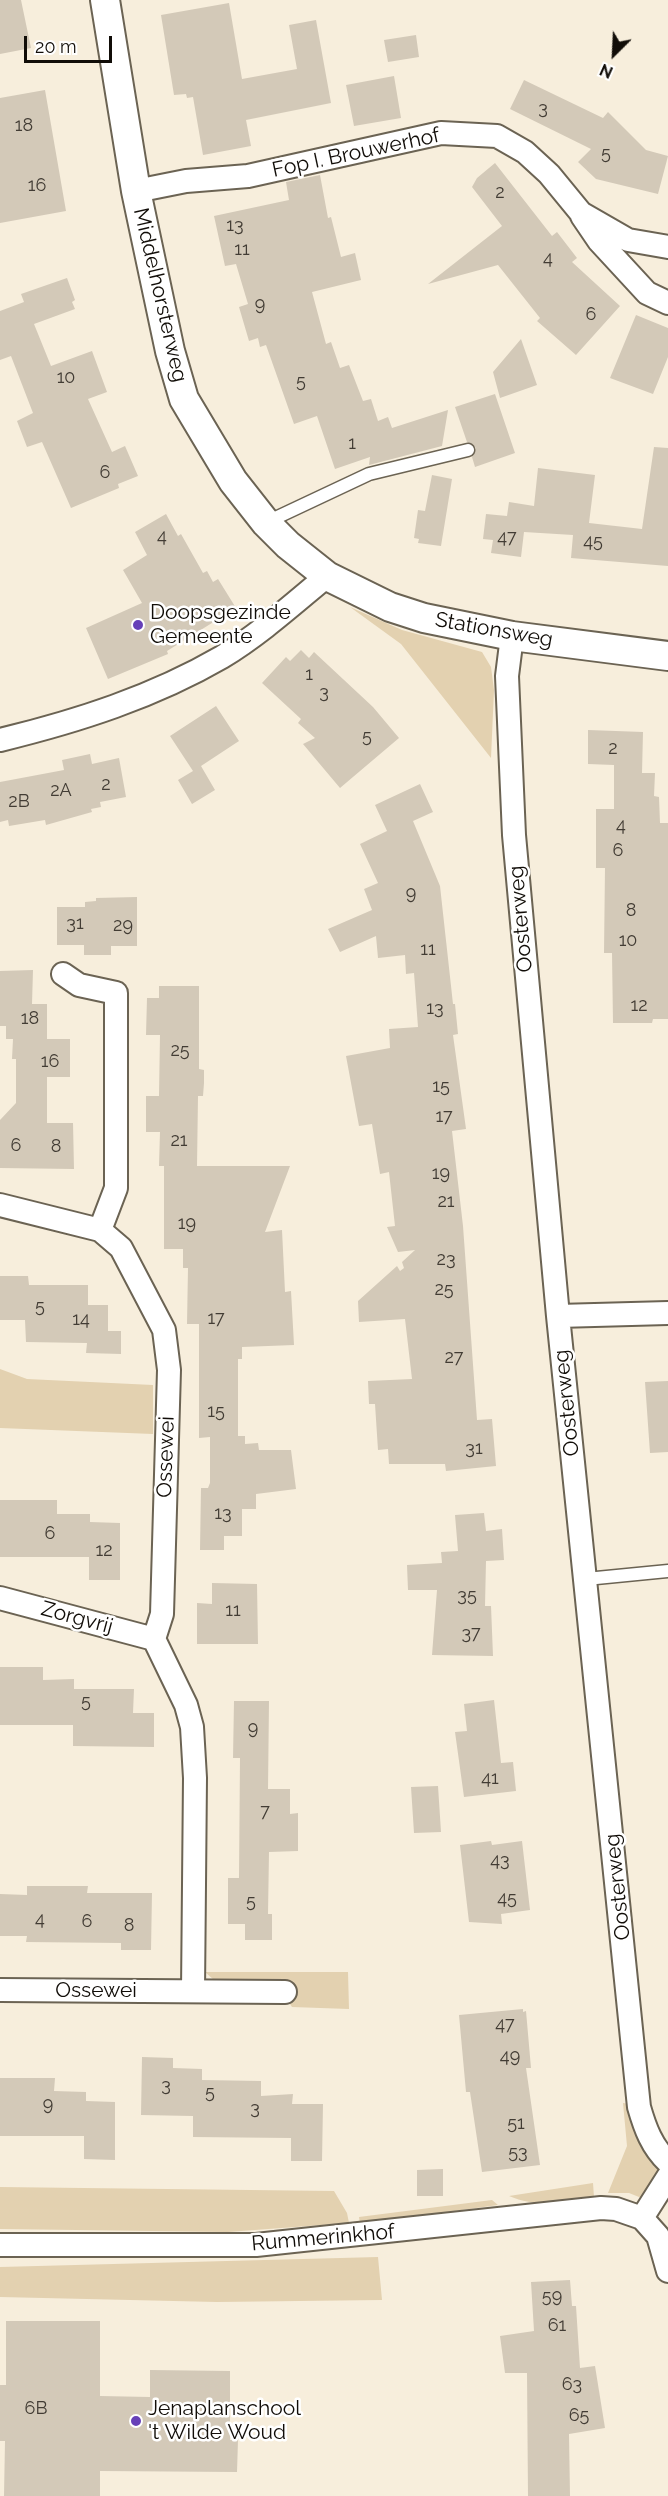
<!DOCTYPE html>
<html>
<head>
<meta charset="utf-8">
<style>
  body { margin:0 }
  #map { position:relative; width:668px; height:2496px; overflow:hidden; background:#f7eedc; font-family:Raleway,sans-serif }
  canvas { display:block }
  .north { position:absolute; left:584px; top:24px; width:60px; height:60px; -webkit-text-stroke:4px #fff; paint-order:stroke; rotate:204deg; font-size:16px; font-weight:700; line-height:24px; text-align:center; color:#110d08 }
  .north::after { content:''; display:block; margin:auto; width:21px; height:27px; background:#110d08; clip-path:polygon(50% 0,100% 100%,50% 72%,0 100%) }
  .scale { position:absolute; left:24px; top:36px; width:88px; height:27px; box-sizing:border-box; border:3px solid #110d08; border-top:0; padding-left:8px; font-size:18px; line-height:21px; white-space:nowrap; color:#110d08; -webkit-text-stroke:4px #fff; paint-order:stroke }
</style>
</head>
<body>
<div id="map">
<canvas width="668" height="2496"></canvas>
<div class="north">N</div>
<div class="scale">20 m</div>
</div>
<script>
const ctx = document.querySelector('canvas').getContext('2d');
ctx.lineJoin = 'round';
function fillPath(path, color) { ctx.fillStyle = color; ctx.fill(path, 'evenodd'); }
function trace(path, color, width, dash) { ctx.strokeStyle = color; ctx.lineWidth = width; ctx.lineCap = dash ? 'butt' : 'round'; ctx.setLineDash(dash || []); ctx.stroke(path); }
function write(font, color, halo, rows, align = 'center') {
  ctx.font = font + ' Raleway,sans-serif'; ctx.lineWidth = 5; ctx.setLineDash([]); ctx.textBaseline = 'middle'; ctx.strokeStyle = halo; ctx.fillStyle = color; for (const [text, x, y, turn = 0] of rows) {
    ctx.save(); ctx.translate(x, y); ctx.rotate((+turn || 0) * Math.PI / 180); ctx.textAlign = isNaN(turn) ? turn : align; if (halo) ctx.strokeText(text, 0, 0); ctx.fillText(text, 0, 0); ctx.restore();
  }
}
fillPath(new Path2D(`
  M350 607 402 630 482 652 491 667 494 690 491 758 401 644Z
  M0 1369 27 1379 153 1385V1434L0 1428Z
  M205 1972H348L349 2009 292 2007 288 2001 214 1980Z
  M623 2103 630 2104 665 2166 644 2199 629 2193H608L627 2146Z
  M593 2183 594 2197C567 2205 534 2207 509 2196Z
  M0 2187 334 2191 347 2213 349 2223 228 2232 0 2229Z
  M492 2200 498 2205 360 2224 359 2217Z
  M378 2257 382 2300 217 2302 0 2297V2267Z`), '#e3d1b0');
fillPath(new Path2D(`
  M0 0H21L31 48 0 54Z
  M229 3 242 79 297 69 289 25 316 20 331 103 246 120 251 146 203 155 193 97 187 98 186 94 174 95 161 15Z
  M416 35 419 57 388 62 384 40Z
  M394 76 401 118 354 126 346 85Z
  M524 80 603 118 608 112 646 150 668 156 658 194 596 179 578 162 591 149 510 109Z
  M45 90 66 211 0 223V98Z
  M495 163 552 236 557 232 577 258 572 262 620 306 576 355 537 321 540 318 498 265 428 284 502 226 472 187 477 178Z
  M320 175 328 218 331 217 341 257 355 253 361 280 312 292 326 344 331 342 340 368 349 365 363 401 371 399 378 421 388 417 392 428 448 410 442 446 369 465 370 457 335 469 317 416 294 424 266 345 260 347 258 338 249 341 239 307 248 304 236 264 225 266 214 216 289 200 286 182Z
  M67 278 75 300 72 302 75 309 34 324 51 366 92 351 107 392 88 399 112 452 125 446 138 476 118 484 119 488 71 508 42 442 27 447 17 421 33 413 11 356 0 360V311L24 302 21 294Z
  M636 315 668 328V357L653 394 610 378Z
  M521 339 537 385 500 398 493 372Z
  M495 394 515 453 475 467 472 457 476 448 467 442 455 407Z
  M654 447 668 448V566L571 558 573 535 524 532 521 557 491 553 493 540 483 539 486 514 507 516 509 502 534 506 538 468 595 475 589 523 642 529Z
  M432 475 452 479 441 546 418 543 419 539 414 538 418 510 425 511Z
  M166 514 178 536 181 534 203 573 207 571 213 582 218 579 236 608 167 651 168 654 108 679 86 628 142 603 123 570 147 555 135 532Z
  M301 650 309 658 314 652 373 707 399 738 340 788 303 744 315 738 298 723 301 719 262 683 286 657 290 661Z
  M216 706 239 741 201 766 215 790 192 804 178 780 193 771 170 736Z
  M588 730 643 732 642 773H655L654 796 659 797 660 823H668V1019H653L652 1023H613L612 953H604L605 868H596V809H614V765L588 764Z
  M90 754 92 764 119 758 126 797 100 802 101 807 91 809 92 812 46 825 45 820 9 826 8 820 0 822V782L64 770 62 760Z
  M420 784 433 812 413 821 440 886 453 1004H455L458 1034 453 1035 466 1129 452 1131 463 1226 477 1420 492 1419 496 1466 446 1471 445 1464H389L388 1449 378 1450 375 1404H369L368 1381 412 1379 405 1319 359 1322 358 1301 397 1266 400 1271 404 1268 402 1262 415 1250 398 1252 387 1227 395 1226 389 1172 380 1174 372 1124 359 1126 346 1056 390 1048 389 1029 418 1027 414 973 406 974 405 955 378 958 376 936 340 952 328 929 372 910 364 889 378 883 360 844 387 831 375 805Z
  M137 897V946H111V955H84V945H57V907H85V902L96 901V898Z
  M33 970 32 1004H47V1039H70V1077H47V1123H73L74 1169 0 1168V1120L16 1103V1059H12L13 1039H6V1026H0V971Z
  M159 986H199V1069L204 1070V1083L203 1096H198L197 1166H290L265 1232 282 1230 285 1292 291 1291 294 1345 242 1347V1359H238V1436H245V1444L258 1443 259 1450H291L296 1489 256 1494V1509H242V1536H224V1550H200L201 1488H208L210 1483V1437L199 1438V1324H187L188 1268H183V1249H164V1166H159L160 1132H146V1096H159L160 1035H146L147 998H159Z
  M0 1276H28L29 1285H88V1305H108V1331H121V1354L86 1353 87 1343 26 1342 25 1320H0Z
  M668 1381V1452L650 1453 645 1382Z
  M0 1500H57V1514H90V1522L120 1523V1580H89V1557H0Z
  M484 1513 486 1531 502 1529 504 1560 486 1561 485 1606H491L493 1656 432 1655 437 1590H408L407 1565 442 1563 441 1552 458 1551 455 1515Z
  M212 1583 257 1584 258 1644H197V1603L212 1604Z
  M0 1667H43V1680L74 1679V1689H134L133 1713H154V1747L73 1746V1725H0Z
  M494 1700 501 1763 513 1762 516 1791 464 1797 455 1732 467 1731 464 1704Z
  M234 1701H269L268 1789H290V1814L298 1813V1851L269 1852 268 1914H272V1940H245V1924H228V1878H239L240 1758H233Z
  M438 1786 441 1832 414 1833 411 1787Z
  M491 1841 492 1845 522 1841 530 1910 501 1914 502 1924 469 1922 460 1845Z
  M27 1886H88L87 1893H152L151 1950H121V1943L26 1942 27 1936H0V1894L27 1895Z
  M523 2009V2012L526 2011 531 2068H526L540 2165 482 2172 470 2092H466L459 2015Z
  M142 2057 173 2058V2068L202 2069V2080L261 2081V2096L293 2094 292 2104H323L322 2161H291V2138L193 2137V2116L141 2115Z
  M0 2078H55L54 2091 86 2092V2101L115 2102V2160L84 2159V2136H0Z
  M443 2169V2196H417V2170Z
  M570 2280 572 2306H576L580 2368 595 2366 605 2428 569 2434 570 2496H528L527 2373H505L500 2336 534 2331 531 2282Z
  M6 2321H100V2396L150 2397V2370L230 2371V2440H238L237 2472 100 2471V2496H4L5 2441H0V2385H6Z`), '#d3c9b8');
const service = new Path2D(`
  M267 522 369 474 468 450
  M586 1579 668 1571`);
const minor = new Path2D(`
  M136 191 186 181 248 176 441 133 497 136 525 152 549 174 581 213 628 240 668 247
  M582 216 599 241 647 293 668 303
  M512 636 507 676 514 835 558 1316 639 2107C645 2128 652 2147 668 2162
  M0 740C78 721 153 697 222 657 260 634 293 604 327 576
  M63 974 79 985 116 993V1188L100 1230 121 1248 164 1330 169 1370 162 1614 154 1639 186 1705 192 1727 195 1778 193 1991
  M0 1205 100 1230
  M558 1316 668 1313
  M0 1598 154 1639
  M0 1990 285 1992
  M668 2177 642 2218 658 2236 668 2271
  M0 2245H256L601 2208 616 2209 642 2218`);
const tertiary = new Path2D(`
  M105 0 136 191 170 351 184 399 233 481 266 523 288 545 327 576 390 607 424 618 512 636 668 656`);
trace(service, '#6b6353', 15);
trace(minor, '#6b6353', 26);
trace(tertiary, '#6b6353', 32);
trace(service, '#fff', 12);
trace(minor, '#fff', 22);
trace(tertiary, '#fff', 28);
for (const [x, y, r, color] of [
  [138,625,6,"#6640b8"],
  [136,2421,6,"#6640b8"]
]) { const dot = new Path2D(); dot.arc(x, y, r, 0, 2 * Math.PI); ctx.fillStyle = color; ctx.fill(dot); trace(dot, '#fff', 2); }
write('18px', '#423c34', null, [
  ["3",543,109],
  ["18",24,126],
  ["5",606,154],
  ["16",37,186],
  ["2",500,193],
  ["13",235,226],
  ["11",242,250],
  ["4",548,259],
  ["9",260,305],
  ["6",591,315],
  ["10",66,378],
  ["5",301,382],
  ["1",352,444],
  ["6",105,473],
  ["4",162,537],
  ["47",507,538],
  ["45",593,542],
  ["1",309,675],
  ["3",324,693],
  ["5",367,737],
  ["2",613,749],
  ["2",106,785],
  ["2A",61,791],
  ["2B",19,802],
  ["4",621,826],
  ["6",618,851],
  ["9",411,894],
  ["8",631,911],
  ["31",75,924],
  ["29",123,926],
  ["10",628,941],
  ["11",428,950],
  ["12",639,1006],
  ["13",435,1009],
  ["18",30,1019],
  ["25",180,1051],
  ["16",50,1062],
  ["15",441,1087],
  ["17",444,1117],
  ["21",179,1141],
  ["6",16,1146],
  ["8",56,1147],
  ["19",441,1174],
  ["21",446,1202],
  ["19",187,1224],
  ["23",446,1260],
  ["25",444,1290],
  ["5",40,1307],
  ["17",216,1319],
  ["14",81,1320],
  ["27",454,1358],
  ["15",216,1412],
  ["31",474,1449],
  ["13",223,1514],
  ["6",50,1534],
  ["12",104,1551],
  ["35",467,1596],
  ["11",233,1611],
  ["37",471,1634],
  ["5",86,1702],
  ["9",253,1729],
  ["41",490,1779],
  ["7",265,1812],
  ["43",500,1861],
  ["45",507,1899],
  ["5",251,1902],
  ["4",40,1920],
  ["6",87,1922],
  ["8",129,1926],
  ["47",505,2025],
  ["49",510,2057],
  ["3",166,2086],
  ["5",210,2093],
  ["9",48,2105],
  ["3",255,2109],
  ["51",516,2124],
  ["53",518,2153],
  ["59",552,2297],
  ["61",557,2326],
  ["63",572,2385],
  ["6B",36,2409],
  ["65",579,2416]
]);
write('21px', '#110d08', '#fff', [
  ["Fop I. Brouwerhof",356,153,-12],
  ["Middelhorsterweg",160,295,77],
  ["Stationsweg",494,630,10],
  ["Oosterweg",521,919,-95],
  ["Oosterweg",567,1403,-96],
  ["Ossewei",166,1457,-88],
  ["Zorgvrij",77,1618,15],
  ["Oosterweg",618,1887,-96],
  ["Ossewei",96,1991],
  ["Rummerinkhof",323,2238,-5]
]);
write('21px', '#110d08', '#fff', [
  ["Doopsgezinde",150,613],
  ["Gemeente",150,637],
  ["Jenaplanschool",148,2409],
  ["'t Wilde Woud",148,2433]
], 'left');
</script>
</body>
</html>
